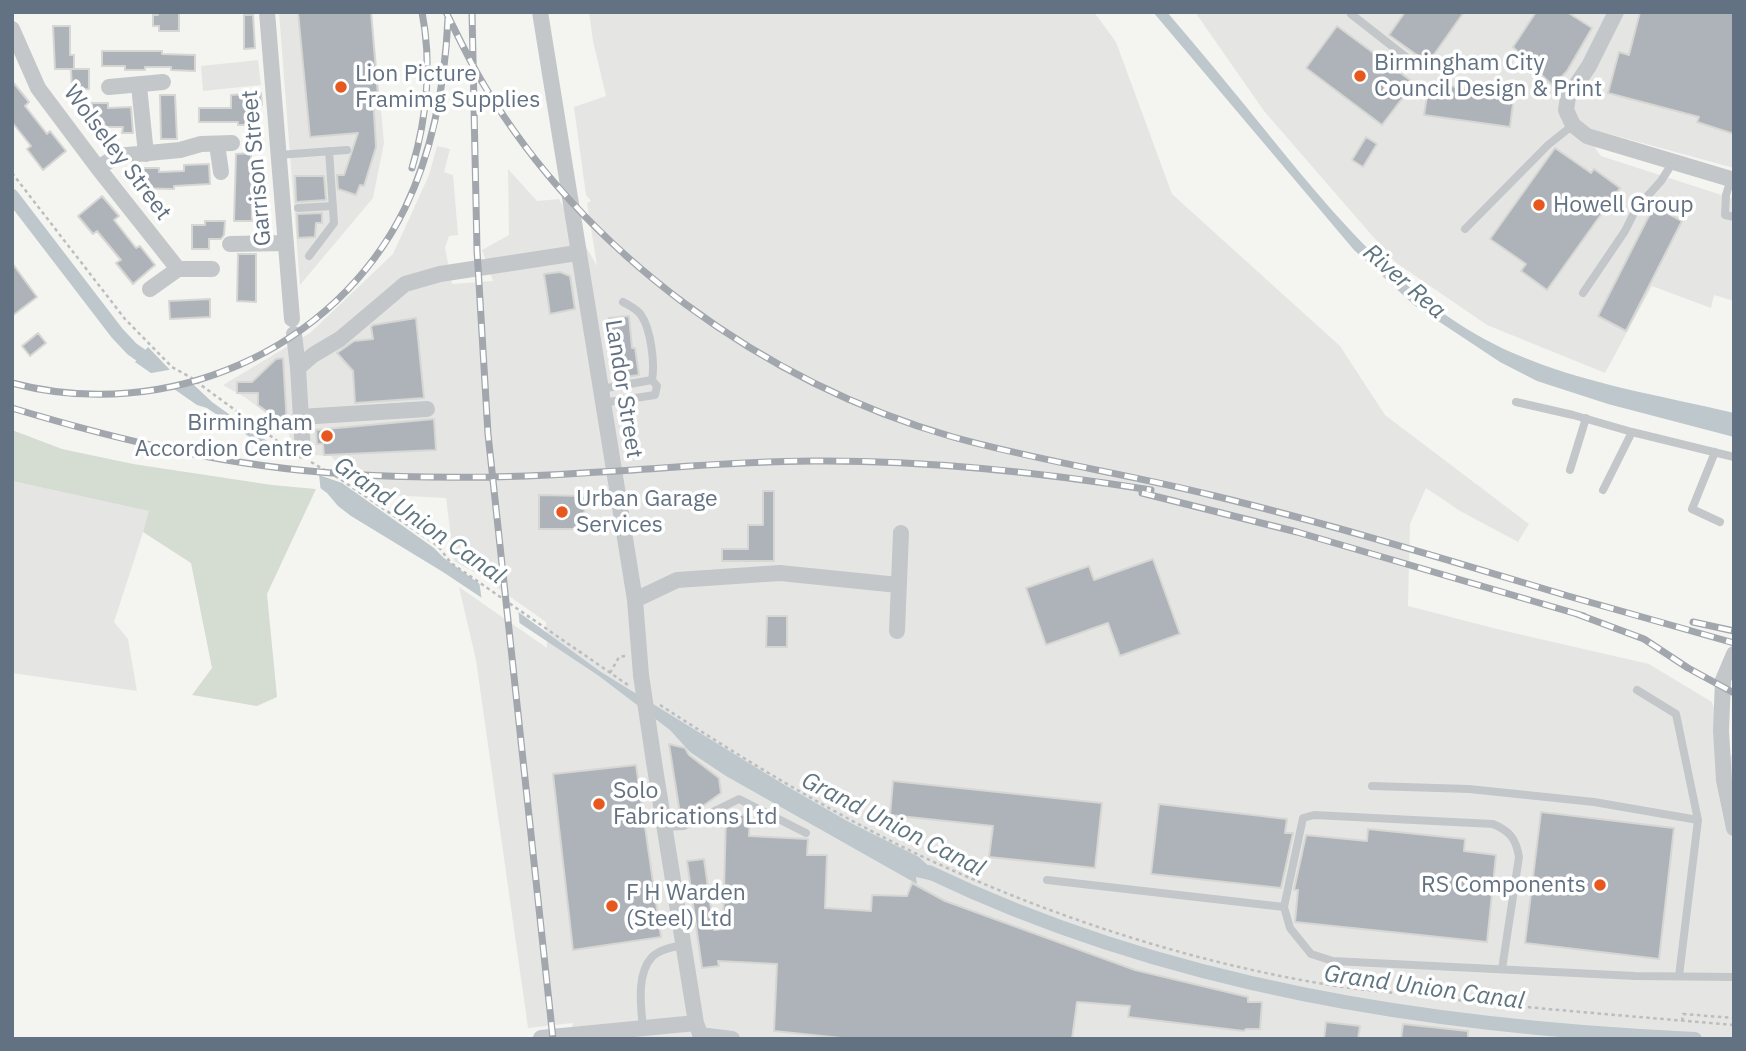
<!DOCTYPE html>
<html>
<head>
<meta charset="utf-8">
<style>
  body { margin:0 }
  #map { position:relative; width:1746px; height:1051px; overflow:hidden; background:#f4f5f0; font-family:"IBM Plex Sans",sans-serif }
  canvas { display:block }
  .frame { position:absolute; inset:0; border:14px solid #637282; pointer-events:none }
</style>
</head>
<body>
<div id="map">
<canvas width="1746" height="1051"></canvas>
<div class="frame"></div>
</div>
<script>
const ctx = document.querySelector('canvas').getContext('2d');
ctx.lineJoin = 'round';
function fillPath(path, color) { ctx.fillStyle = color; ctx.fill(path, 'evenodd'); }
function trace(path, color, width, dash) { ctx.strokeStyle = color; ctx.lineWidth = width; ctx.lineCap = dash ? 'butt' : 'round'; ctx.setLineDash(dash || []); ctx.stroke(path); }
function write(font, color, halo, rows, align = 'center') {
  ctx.font = font + ' "IBM Plex Sans",sans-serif'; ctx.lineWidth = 7; ctx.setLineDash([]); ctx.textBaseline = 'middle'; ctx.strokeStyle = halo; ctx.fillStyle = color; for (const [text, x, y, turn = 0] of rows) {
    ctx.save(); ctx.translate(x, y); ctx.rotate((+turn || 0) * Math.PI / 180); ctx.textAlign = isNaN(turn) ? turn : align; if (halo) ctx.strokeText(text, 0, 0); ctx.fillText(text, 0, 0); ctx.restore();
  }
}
fillPath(new Path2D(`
  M279 12H372L384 143 373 198 300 285Z
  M589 12H1094L1116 42 1172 194 1340 346 1385 415 1529 524 1518 542 1460 511 1426 488 1410 524 1408 606 1501 630 1649 664 1712 702 1730 755 1734 756V1039H569L573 1023 528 1028 476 660 459 587 547 648 546 622 479 575 454 561 446 498 386 495 349 476 331 456 291 454 289 431 246 398 223 385 310 333 393 254 429 175 437 146 450 149 444 172 453 175 458 235 449 236 445 248 452 284 493 281 482 250 509 235 508 169 537 201 559 199 597 266 587 203 591 201 586 195 574 107 606 96 593 41Z
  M1195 12H1734V168L1591 129 1593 145 1601 156 1734 199V301L1714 295 1711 308 1652 286 1605 373 1487 325 1395 262 1264 111Z
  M258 60 261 85 203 91 201 66Z
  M12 481 150 511 114 622 128 639 137 691 12 673Z`), '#e5e6e4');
fillPath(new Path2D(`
  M12 430 62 449 133 464 272 485 316 489 267 594 277 697 257 706 192 695 212 668 191 563 143 532 149 511 12 481Z`), '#d5dcd1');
fillPath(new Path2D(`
  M1153 12H1167C1202 53 1236 94 1269 135 1338 220 1411 308 1513 353 1584 384 1659 395 1734 413V437L1608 404 1537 381 1500 362 1414 305 1354 250Z
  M148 347 172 372 194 385 212 402 261 437 322 476 342 483 434 548 444 558 601 672 783 784 849 822 919 857 936 873 945 876 942 883 916 877 917 884 726 776 690 752 670 730 599 676 443 572 351 516 338 506 327 493 257 442 207 408 197 405 135 362Z`), '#bdc7cc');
fillPath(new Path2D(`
  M174 369 196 382 166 389 146 374Z
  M261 449 292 453 327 474H319L321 493Z
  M479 580 518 606 520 629 482 602Z`), '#f4f5f0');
trace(new Path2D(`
  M12 196 117 333 132 349 155 365
  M929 872C1168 987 1432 1027 1695 1039`), '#bdc7cc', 14);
const building = new Path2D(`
  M158 12H179V31H159V26H153V15H158Z
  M298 12H371L378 95 373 96 376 147 364 186 360 185 356 195 338 189 337 175H344L358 133 310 137Z
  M1405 12H1464L1428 63 1389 35Z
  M1536 12H1567L1592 28 1567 71 1553 86 1513 47Z
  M1640 12H1734V134L1697 122 1699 117 1608 93 1619 52 1629 55Z
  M244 15H253L255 48 244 49Z
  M53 26H70V55H74V69H55Z
  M1337 26 1414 83 1382 125 1306 68Z
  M102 51H162V54L195 55V71L171 70V67H145V70H125V66H102Z
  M71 69H89V89L72 90Z
  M12 81 29 102 25 106 47 134 50 131 66 151 43 170 27 149 31 146 12 122Z
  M1429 83 1514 95 1510 127 1424 115Z
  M261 93 262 105H257V121H250V125H238V122H199V108H231V95Z
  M160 95H175L177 139H161Z
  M92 103H108V108L131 107 133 133H122L123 127H105L104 122H93Z
  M1366 137 1377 144 1363 167 1352 160Z
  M1555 148 1591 173 1594 169 1620 188 1547 290 1521 271 1526 264 1490 239Z
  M251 153 252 221H234L236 154Z
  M209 164 210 184 174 186V189L135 188V176H141V168H159V172L184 171V165Z
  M295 176H324L326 200 296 202Z
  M102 196 119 216 114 220 136 248 140 246 155 265 133 284 116 263 121 260 97 231 93 234 78 216Z
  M1654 206 1682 221 1626 331 1598 316Z
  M322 213V223H316L315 237 298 238 297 214Z
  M205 221H225L224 235 221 239H209V249H192V225H205Z
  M238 254H256V302L237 301Z
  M12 263 37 297 12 316Z
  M560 272 570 276 575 309 550 314 544 274Z
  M210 299V317L170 319 169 301Z
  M629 316 632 348H635L639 375 625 377 620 341 612 342 609 318Z
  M416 318 424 398 355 403 353 371 337 353 354 341 373 339 371 327 373 325Z
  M38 333 46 343 30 356 22 346Z
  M283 358 287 426 258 405V393H237V382H252L276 359Z
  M434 419 436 450 324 455 323 444H317L316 430Z
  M763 491H774V561H722V549H748V525H763Z
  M539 495 585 496 584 529H539Z
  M1153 559 1180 634 1120 656 1108 623 1046 645 1026 588 1089 566 1094 580Z
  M767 616H787V647H766Z
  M669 744 685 748 689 755 719 778 721 793 696 811 680 814Z
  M636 765 661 937 573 950 553 774Z
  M893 781 1102 803 1095 868 989 857 993 826 890 815Z
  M1159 804 1287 819 1285 833H1293L1281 888 1151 874Z
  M1541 812 1674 828 1659 959 1525 943Z
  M726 814 750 815 749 836 808 839 807 855H827L825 908 871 911 872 895 907 896 912 883 945 901 1135 970 1248 997V1002H1262L1260 1029H1246L1244 1031 1128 1017 1130 1006 1077 1002 1072 1039H851L774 1031 777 964 718 961 719 966 702 968 687 861 704 859 714 930 723 929Z
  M1368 829 1465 839 1464 851 1496 855 1487 942 1295 922 1298 890H1294L1306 835 1367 841Z
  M1326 1022 1360 1026 1358 1039H1324Z
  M1403 1024 1468 1031V1039H1401Z`);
fillPath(building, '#adb3b9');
trace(building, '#d6d6d3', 2);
trace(new Path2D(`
  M244 136 262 125
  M12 173 125 319 172 367 190 377 287 448
  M266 435 271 429 288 427
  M311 462 340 479 438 546 451 563 628 685
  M610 673 619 657 625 656
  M660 705C759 769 862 832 970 878 1084 927 1207 965 1330 985 1360 990 1391 992 1421 996 1525 1008 1629 1016 1734 1025
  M1682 1021 1683 1014 1734 1018`), '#bbbdbf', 2.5, [3.5, 3.5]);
trace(new Path2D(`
  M1353 12 1351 14 1420 68
  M278 155 347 150
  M1731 179 1726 195 1725 215 1734 217
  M298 208 333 206
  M1465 229 1548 145 1573 125
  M309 256 334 223 329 151
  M1583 293 1625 231 1636 209 1661 181 1673 162
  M623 302C630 306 637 309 641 315 651 329 655 364 652 380
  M601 389 652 380 657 386 655 395 602 403
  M1516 402 1573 415 1632 432
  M1715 452 1692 509 1720 522
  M1570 470 1586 418
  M1603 490 1632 432 1734 457
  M1637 690 1676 714 1698 820 1679 976
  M1372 786 1469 789 1594 802 1698 820
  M664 827 684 826 739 799 806 833
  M1047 880 1284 907
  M1502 969 1519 857C1516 839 1510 831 1493 824L1314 815 1303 818 1284 907 1290 928 1311 954 1333 961 1635 976 1734 977
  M643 1028C641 1007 636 974 652 957 660 949 673 947 683 945`), '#c4c7ca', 8);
trace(new Path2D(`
  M267 12 292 319
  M540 12 635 600 641 675
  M1616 12 1589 66 1568 97 1566 110 1573 125 1587 136 1734 180
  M12 29 38 88 98 168 178 269
  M139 86 146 154
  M109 87 163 82
  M217 144 221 172
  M98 168 117 156 180 150 201 144 232 143
  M230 244 286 243
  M178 269H212
  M150 289 178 269
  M294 334 298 368
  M300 417 427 409
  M303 451 298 368 313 355 340 339 405 284 440 274 577 253
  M635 600 677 580 780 573 898 585
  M897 631 901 533
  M1734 654 1723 680 1721 731 1724 780 1734 828
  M654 762 696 1023 702 1039
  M700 1035 732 1039
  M541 1038 696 1023`), '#c4c7ca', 16);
const rail = new Path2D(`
  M446 12C458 36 470 62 484 85 585 254 764 383 953 437 1039 461 1128 474 1215 496 1334 525 1451 561 1568 596 1623 612 1679 627 1734 643
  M472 12 477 250 488 434 553 1039
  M412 168C427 117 432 64 422 12
  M12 383C166 424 335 351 405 208 434 148 445 84 448 18
  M12 408C121 441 232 467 346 474 430 479 515 478 599 472 670 468 741 461 813 461 926 460 1039 472 1151 490
  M1142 493 1297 532 1584 616
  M1577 614 1644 639 1688 668 1734 693
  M1693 622 1734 631`);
trace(rail, '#a2a7ad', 7);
trace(rail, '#fff', 4.5, [13]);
trace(new Path2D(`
  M641 675 654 762`), '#c4c7ca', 16);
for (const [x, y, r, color] of [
  [1360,76,7,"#e7581e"],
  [341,87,7,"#e7581e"],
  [1539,205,7,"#e7581e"],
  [327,436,7,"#e7581e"],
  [562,512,7,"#e7581e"],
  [599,804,7,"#e7581e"],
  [1600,885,7,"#e7581e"],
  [612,906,7,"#e7581e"]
]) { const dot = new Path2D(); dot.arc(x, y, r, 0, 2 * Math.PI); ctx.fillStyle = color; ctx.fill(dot); trace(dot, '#fff', 2.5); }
write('23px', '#637282', '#fff', [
  ["Birmingham City",1374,63],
  ["Council Design & Print",1374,89],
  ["Lion Picture",355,74],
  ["Framimg Supplies",355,100],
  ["Howell Group",1553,205],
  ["Birmingham",313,423,"right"],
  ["Accordion Centre",313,449,"right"],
  ["Urban Garage",576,499],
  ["Services",576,525],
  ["Solo",613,791],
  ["Fabrications Ltd",613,817],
  ["RS Components",1586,885,"right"],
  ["F H Warden",626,893],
  ["(Steel) Ltd",626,919]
], 'left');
write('23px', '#637282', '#fff', [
  ["Wolseley Street",117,153,53],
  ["Garrison Street",257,168,-95],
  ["Landor Street",623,389,81]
]);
write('italic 24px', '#5e7580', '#fff', [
  ["River Rea",1404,282,41],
  ["Grand Union Canal",419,521,35],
  ["Grand Union Canal",893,825,27],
  ["Grand Union Canal",1424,988,8]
]);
</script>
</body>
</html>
